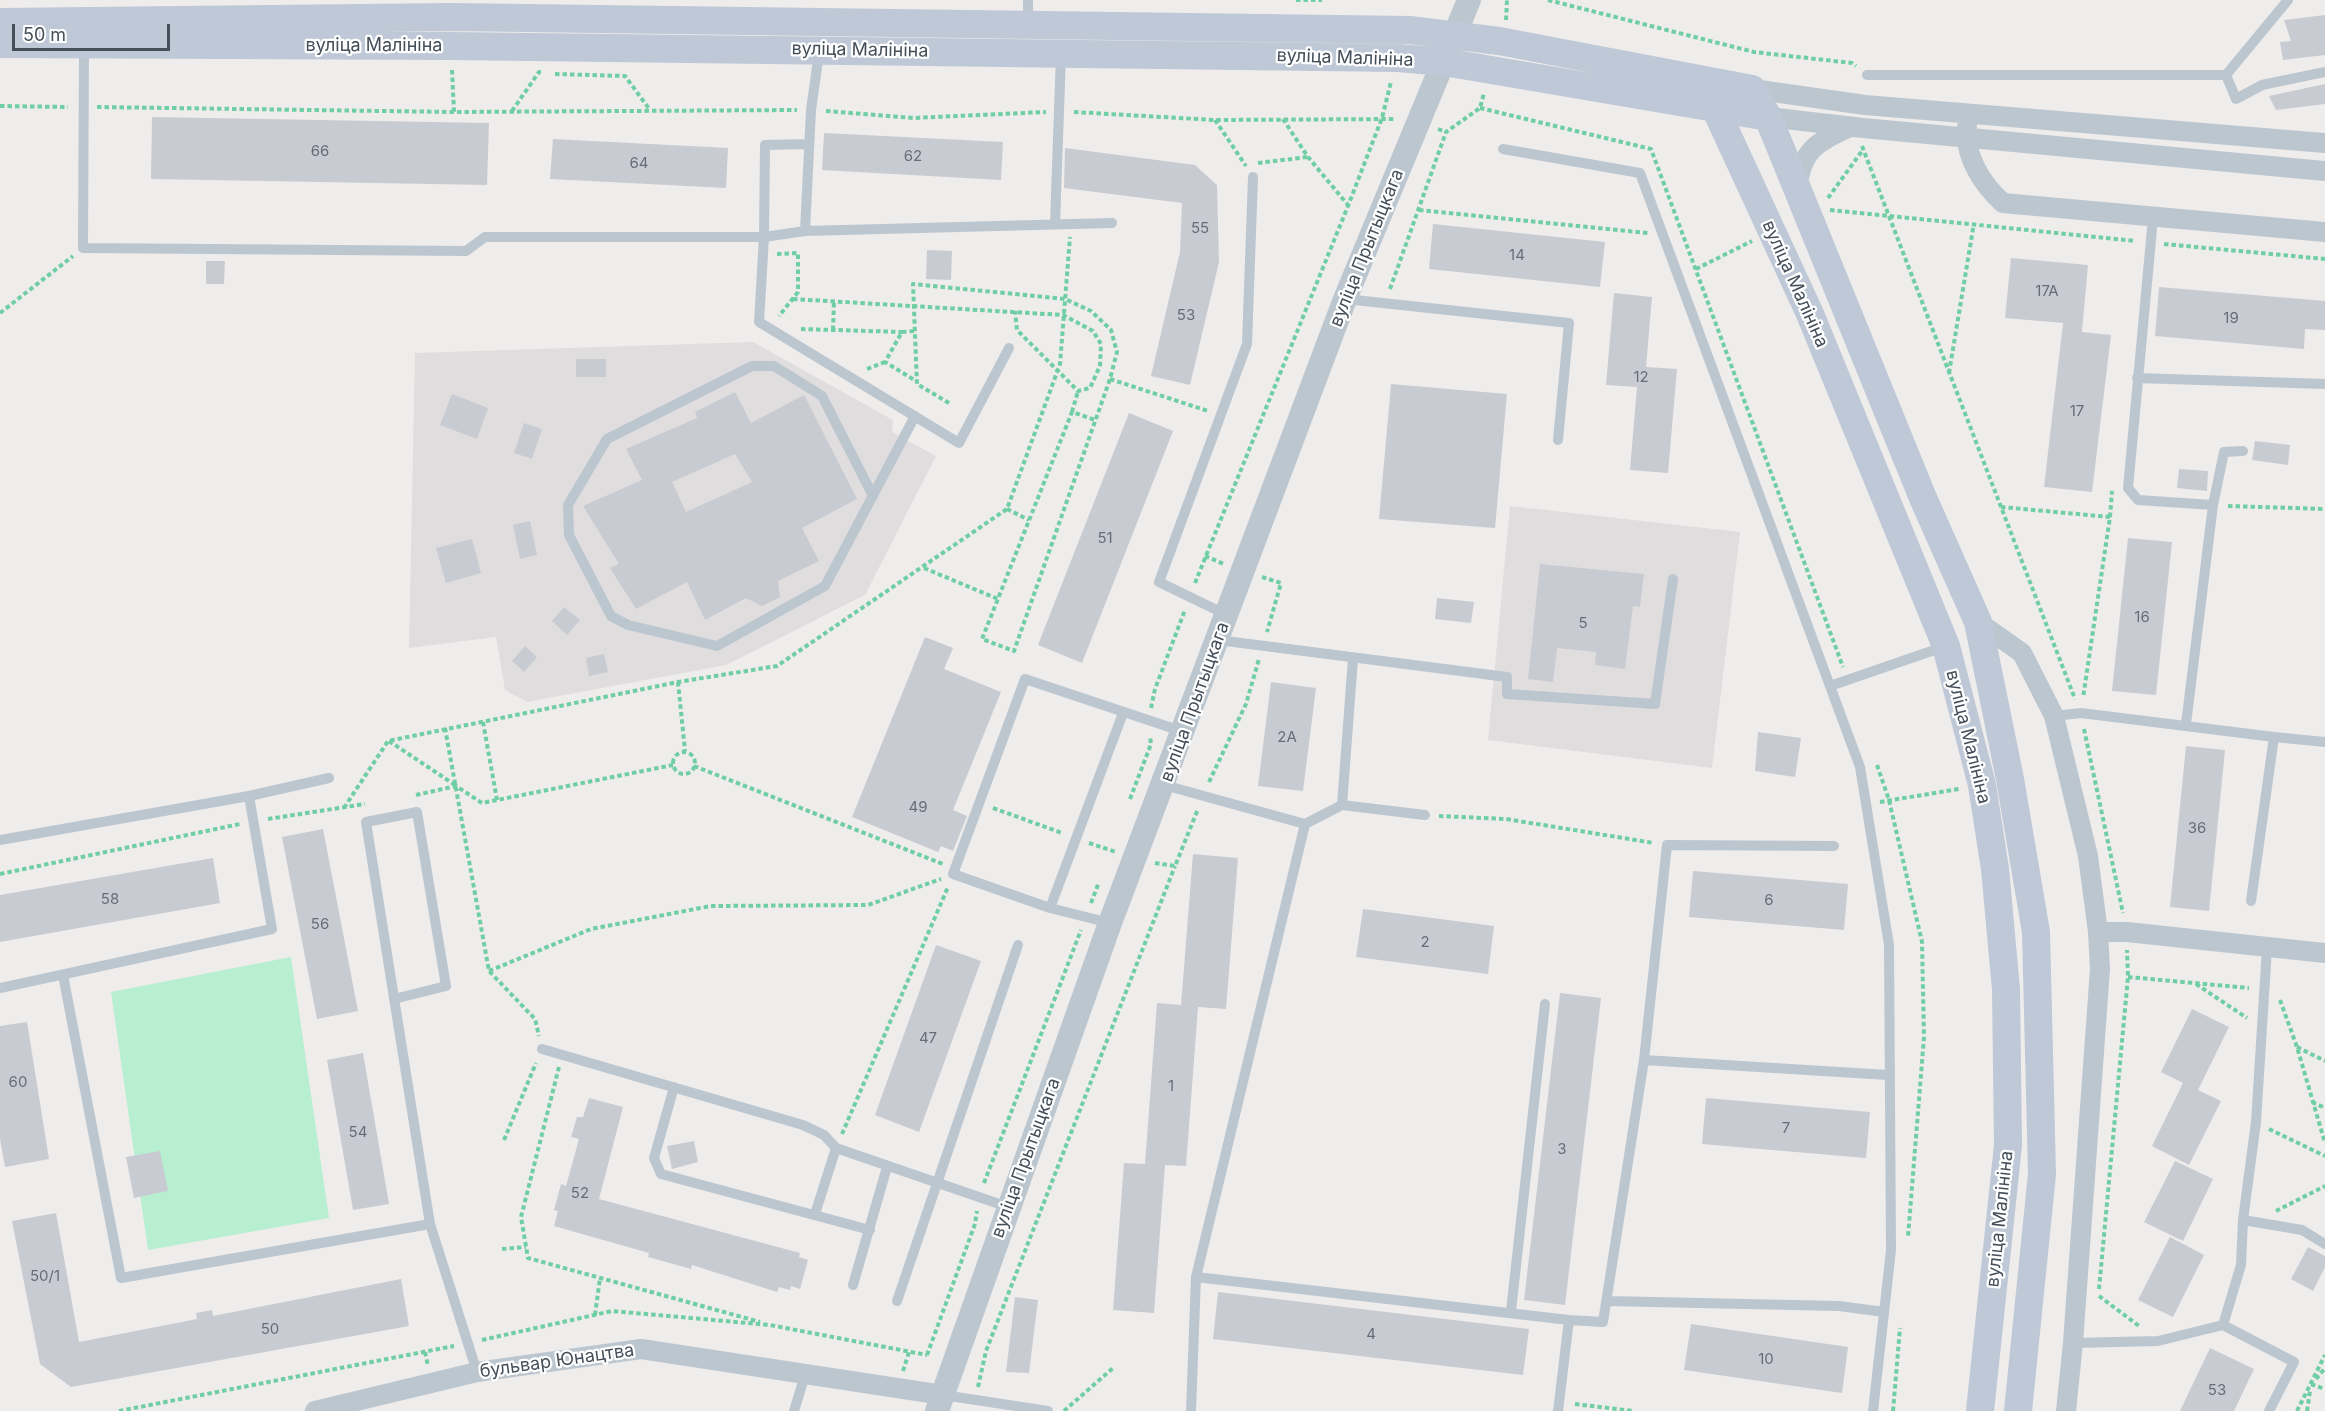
<!DOCTYPE html>
<html>
<head>
<meta charset="utf-8">
<style>
  body { margin:0 }
  #map { position:relative; width:2325px; height:1411px; overflow:hidden; background:#efecec; font-family:Inter,sans-serif }
  canvas { display:block }
  .scale { position:absolute; left:12px; top:24px; width:158px; height:27px; box-sizing:border-box; border:3px solid #444f5a; border-top:0; padding-left:8px; font-size:18px; line-height:21px; white-space:nowrap; color:#444f5a; -webkit-text-stroke:4px #fff; paint-order:stroke }
</style>
</head>
<body>
<div id="map">
<canvas width="2325" height="1411"></canvas>
<div class="scale">50 m</div>
</div>
<script>
const ctx = document.querySelector('canvas').getContext('2d');
ctx.lineJoin = 'round';
function fillPath(path, color) { ctx.fillStyle = color; ctx.fill(path, 'evenodd'); }
function trace(path, color, width, dash) { ctx.strokeStyle = color; ctx.lineWidth = width; ctx.lineCap = dash ? 'butt' : 'round'; ctx.setLineDash(dash || []); ctx.stroke(path); }
function write(font, color, halo, rows, align = 'center') {
  ctx.font = font + ' Inter,sans-serif'; ctx.lineWidth = 4.5; ctx.setLineDash([]); ctx.textBaseline = 'middle'; ctx.strokeStyle = halo; ctx.fillStyle = color; for (const [text, x, y, turn = 0] of rows) {
    ctx.save(); ctx.translate(x, y); ctx.rotate((+turn || 0) * Math.PI / 180); ctx.textAlign = isNaN(turn) ? turn : align; if (halo) ctx.strokeText(text, 0, 0); ctx.fillText(text, 0, 0); ctx.restore();
  }
}
fillPath(new Path2D(`
  M753 342 893 420 892 432 936 456 865 595 726 665 527 702 505 690 496 637 409 648 415 353Z
  M1510 506 1740 532 1712 768 1488 740Z`), '#e0ddde');
fillPath(new Path2D(`
  M291 957 329 1218 148 1250 111 992Z`), '#b8efd1');
fillPath(new Path2D(`
  M2325 15V55L2283 60 2280 42 2291 41 2284 20Z
  M2325 84V104L2276 110 2269 96Z
  M152 117 489 123 487 185 151 179Z
  M824 133 1003 142 1001 180 822 170Z
  M553 139 728 148 726 188 550 179Z
  M1065 148 1195 165 1217 185 1219 262 1190 385 1151 376 1180 252 1182 203 1064 188Z
  M1433 224 1605 242 1600 287 1429 269Z
  M927 250 952 251 951 280 926 279Z
  M2011 258 2088 265 2082 332 2111 335 2092 492 2044 487 2063 323 2005 318Z
  M206 261H225L224 284H206Z
  M2159 287 2325 301V330L2305 329 2304 349 2155 336Z
  M1614 293 1652 297 1646 367 1677 369 1668 473 1630 470 1637 387 1606 385Z
  M576 359H606V377H576Z
  M1391 384 1507 394 1495 528 1379 519Z
  M735 392 751 423 804 395 857 499 802 528 819 561 778 581 780 597 762 606 746 598 705 620 687 582 636 609 610 568 619 564 583 506 642 480 626 449 697 418 695 412ZM735 454 752 482 686 512 672 482Z
  M452 394 488 408 477 439 440 425Z
  M1129 413 1173 431 1082 663 1038 645Z
  M524 423 542 429 532 459 514 453Z
  M2255 441 2290 445 2288 465 2252 460Z
  M2179 469 2208 471 2207 491 2177 488Z
  M530 521 537 555 520 559 513 525Z
  M2128 538 2172 542 2156 695 2112 691Z
  M472 539 481 573 446 583 436 548Z
  M1540 564 1644 574 1640 607 1633 606 1625 669 1595 665 1596 652 1557 648 1553 682 1528 679Z
  M1437 598 1474 602 1471 623 1435 619Z
  M564 607 580 620 567 635 552 621Z
  M925 637 953 648 944 669 1001 692 953 810 967 816 953 851 941 846 938 852 852 817Z
  M525 646 537 657 524 672 512 661Z
  M604 654 608 672 589 676 586 658Z
  M1271 682 1316 688 1303 791 1258 786Z
  M1758 732 1801 738 1795 777 1755 771Z
  M2186 746 2225 750 2209 911 2170 907Z
  M323 829 358 1011 317 1019 282 837Z
  M1193 854 1238 858 1226 1009 1198 1007 1186 1166 1165 1165 1154 1313 1113 1310 1124 1163 1145 1164 1157 1003 1181 1005Z
  M213 858 220 903 0 942V895Z
  M1693 871 1848 884 1844 930 1689 917Z
  M1363 909 1494 926 1488 974 1356 957Z
  M936 945 981 961 919 1132 875 1115Z
  M1560 993 1601 998 1565 1305 1524 1300Z
  M2192 1009 2229 1027 2198 1090 2221 1101 2189 1165 2152 1146 2183 1083 2161 1072Z
  M27 1022 49 1159 5 1167 0 1139V1026Z
  M363 1053 389 1204 353 1210 327 1060Z
  M589 1098 623 1107 599 1199 800 1253 799 1257 808 1260 800 1289 791 1286 790 1290 779 1287 777 1292 692 1265 691 1269 648 1257 649 1253 554 1226 558 1211 554 1210 561 1184 566 1186 579 1139 571 1137 577 1117H583Z
  M1706 1098 1870 1112 1866 1158 1702 1144Z
  M694 1141 698 1162 672 1169 667 1146Z
  M160 1151 168 1191 134 1198 126 1157Z
  M2175 1161 2213 1179 2183 1241 2144 1222Z
  M56 1213 79 1342 197 1319 196 1313 212 1310 213 1316 401 1279 409 1326 71 1387 40 1364 12 1221Z
  M2170 1237 2204 1255 2173 1317 2138 1300Z
  M2308 1247 2325 1256V1267L2313 1291 2291 1279Z
  M1218 1292 1529 1329 1523 1375 1213 1339Z
  M1015 1297 1038 1300 1029 1373 1006 1372Z
  M1691 1324 1848 1347 1842 1393 1684 1370Z
  M2210 1348 2254 1369 2234 1411H2180Z`), '#c9cbd2');
trace(new Path2D(`
  M1296 0H1322
  M1548 0 1754 52 1852 63 1856 66
  M1506 20 1507 0
  M452 70 454 112
  M555 74 625 76 650 110
  M0 106 68 107
  M97 107 454 112 797 110
  M1480 108 1651 149 1843 667
  M512 111 539 72H541
  M826 111 913 118 1046 112
  M1074 112 1215 120 1396 119
  M1283 119 1308 157 1348 205
  M1215 120 1246 166
  M1438 129 1446 132
  M1862 146 2075 699
  M1258 163 1308 157
  M1828 198 1862 151
  M1419 210 1648 233
  M1830 210 2136 241
  M2164 244 2325 259
  M777 254 798 253V292L779 316
  M1696 269 1752 241
  M1390 289 1446 132 1480 108 1484 93
  M793 299 1063 315 1093 331 1101 344 1100 366 1090 388 1078 391 1017 330 1015 311
  M0 313 73 256
  M801 329 902 332
  M833 330 834 301
  M914 331 902 332 885 362 916 381
  M867 369 885 362
  M1949 373 1974 223
  M1110 379 1208 411
  M949 403 917 384 913 284 1065 299 1091 311 1111 330 1117 352 1110 379 1014 651 982 639 1072 412 1095 420
  M1072 412 1078 391
  M2228 506 2325 509
  M2001 507 2110 517 2083 698
  M1007 509 1029 520
  M2110 517 2112 491
  M1205 556 1224 564
  M924 568 998 599
  M1262 577 1281 583 1267 632
  M1195 583 1348 206 1382 118 1391 82
  M678 682 685 751
  M1151 708 1155 689 1185 610
  M483 722 497 800
  M445 728 489 971 535 1019 539 1036
  M2084 729 2123 913
  M389 741 455 785
  M673 763a11 11 0 1 1 22 0a11 11 0 1 1-22 0Z
  M1877 765 1889 800 1922 942 1924 1037 1908 1237
  M694 766 943 864
  M1209 782 1246 704 1259 659
  M416 795 456 786 482 803 673 765
  M1130 799 1151 744 1150 736
  M1880 802 1959 789
  M344 808 388 741 678 682 777 666 1007 509 1060 364 1070 237
  M993 808 1062 833
  M1439 816 1506 819 1654 843
  M268 819 365 804
  M1089 843 1116 852
  M1155 863 1175 866 1198 809
  M0 874 240 824
  M1091 903 1099 882
  M489 971 591 929 711 906 868 905 941 879
  M2128 977 2249 988
  M2196 984 2247 1018
  M2280 1000 2297 1047 2325 1143
  M2297 1047 2325 1061
  M559 1067 521 1217 528 1258 760 1322
  M2312 1102 2325 1108
  M2269 1129 2325 1156
  M842 1134 948 887
  M504 1140 536 1063
  M984 1183 1081 930
  M2276 1211 2325 1186
  M502 1249 526 1247
  M2099 1289 2128 977 2127 950
  M2099 1296 2139 1326
  M595 1315 600 1278
  M482 1340 612 1311 770 1325 927 1355
  M425 1352 428 1366
  M927 1355 975 1224 977 1211
  M903 1371 909 1352
  M2316 1379 2325 1368
  M2311 1384 2325 1389
  M978 1387 986 1351 1175 866
  M1575 1404 1633 1411
  M119 1411 454 1346
  M1064 1411 1113 1368
  M1893 1411 1900 1328
  M2297 1411 2325 1355
  M2307 1411 2310 1391`), '#70cea5', 4, [4.5, 3]);
trace(new Path2D(`
  M1028 0V23
  M84 47 83 248 466 251 485 237H764L805 231 1112 223
  M1867 75H2226L2288 0
  M2226 75 2236 99 2262 85 2325 72
  M809 144 765 145 764 237 759 322 959 443 1009 348
  M1503 149 1640 173 1860 767 1889 945 1891 1250 1873 1411
  M2153 218 2128 488 2138 500 2213 505 2186 724
  M1055 224 1061 54
  M805 231 811 110 819 53
  M1345 299 1569 323 1558 440
  M2137 378 2325 384
  M873 496 822 396 774 366H752L607 439 568 505 569 535 611 616 628 625 717 646 825 586 915 416
  M2213 505 2224 452 2243 451
  M1227 615 1159 582 1247 344 1253 177
  M1218 640 1507 677V694L1655 704 1673 579
  M1830 686 1946 646
  M2054 716 2081 713 2274 737 2251 901
  M2274 737 2325 742
  M1164 785 1305 824 1342 805 1425 815
  M1342 805 1353 659
  M0 840 249 796
  M1050 908 1123 713
  M1110 923 1050 908 953 874 1025 679 1184 732
  M63 975 121 1278 430 1224
  M0 988 272 929 249 796 329 778
  M394 999 446 986 417 812 366 822 430 1224 477 1372
  M542 1049 803 1125 824 1135 836 1148 1008 1207
  M1644 1060 1888 1075
  M674 1087 654 1158 661 1174 870 1230
  M815 1214 836 1148
  M2243 1220 2302 1230 2325 1244
  M1196 1277 1569 1320
  M853 1285 887 1167
  M897 1301 1018 945
  M1606 1301 1839 1306 1884 1312
  M1511 1311 1545 1004
  M2223 1325 2241 1265 2243 1220 2256 1122 2267 948
  M2073 1343 2158 1341 2223 1325 2294 1362 2269 1411
  M943 1395 1048 1411
  M794 1411 805 1375
  M1191 1411 1196 1277 1305 824
  M1558 1411 1569 1320 1603 1322 1644 1060 1667 845 1834 846`), '#bcc6cf', 10);
trace(new Path2D(`
  M1752 89 1865 105 2325 143
  M1768 117 1863 128 2325 171
  M1967 127C1964 156 1982 184 2003 203L2325 232
  M1797 189C1802 149 1816 143 1850 127
  M1978 622 2022 653 2054 716 2088 856 2098 932H2127L2325 953
  M315 1411 477 1372 641 1349 943 1395
  M2066 1411 2073 1343 2100 969 2098 932`), '#bcc6cf', 20);
trace(new Path2D(`
  M937 1411 1110 923 1345 299 1469 0`), '#bcc6cf', 24);
trace(new Path2D(`
  M0 22 451 17 1410 30 1499 41 1752 89 1768 117 1923 498 1978 622 2010 779 2036 932 2042 1174 2018 1411
  M0 44 451 46 1398 58 1444 62 1768 117
  M1709 95 1810 314 1946 646 1982 785 1995 869 2006 989 2008 1145 1980 1411`), '#bec8d6', 28);
write('15px', '#656e78', null, [
  ["66",320,151],
  ["62",913,156],
  ["64",639,163],
  ["55",1200,228],
  ["14",1517,255],
  ["17А",2047,291],
  ["53",1186,315],
  ["19",2231,318],
  ["12",1641,377],
  ["17",2077,411],
  ["51",1105,538],
  ["16",2142,617],
  ["5",1583,623],
  ["2А",1287,737],
  ["49",918,807],
  ["36",2197,828],
  ["58",110,899],
  ["6",1769,900],
  ["56",320,924],
  ["2",1425,942],
  ["47",928,1038],
  ["60",18,1082],
  ["1",1171,1086],
  ["7",1786,1128],
  ["54",358,1132],
  ["3",1562,1149],
  ["52",580,1193],
  ["50/1",45,1276],
  ["50",270,1329],
  ["4",1371,1334],
  ["10",1766,1359],
  ["53",2217,1390]
]);
write('18px', '#444f5a', '#fff', [
  ["вуліца Малініна",374,46],
  ["вуліца Малініна",860,50,1],
  ["вуліца Малініна",1345,58,2],
  ["вуліца Прытыцкага",1367,248,-68],
  ["вуліца Малініна",1795,284,66],
  ["вуліца Прытыцкага",1195,702,-70],
  ["вуліца Малініна",1968,737,76],
  ["вуліца Прытыцкага",1026,1158,-70],
  ["вуліца Малініна",2000,1219,-84],
  ["бульвар Юнацтва",557,1361,-8]
]);
</script>
</body>
</html>
